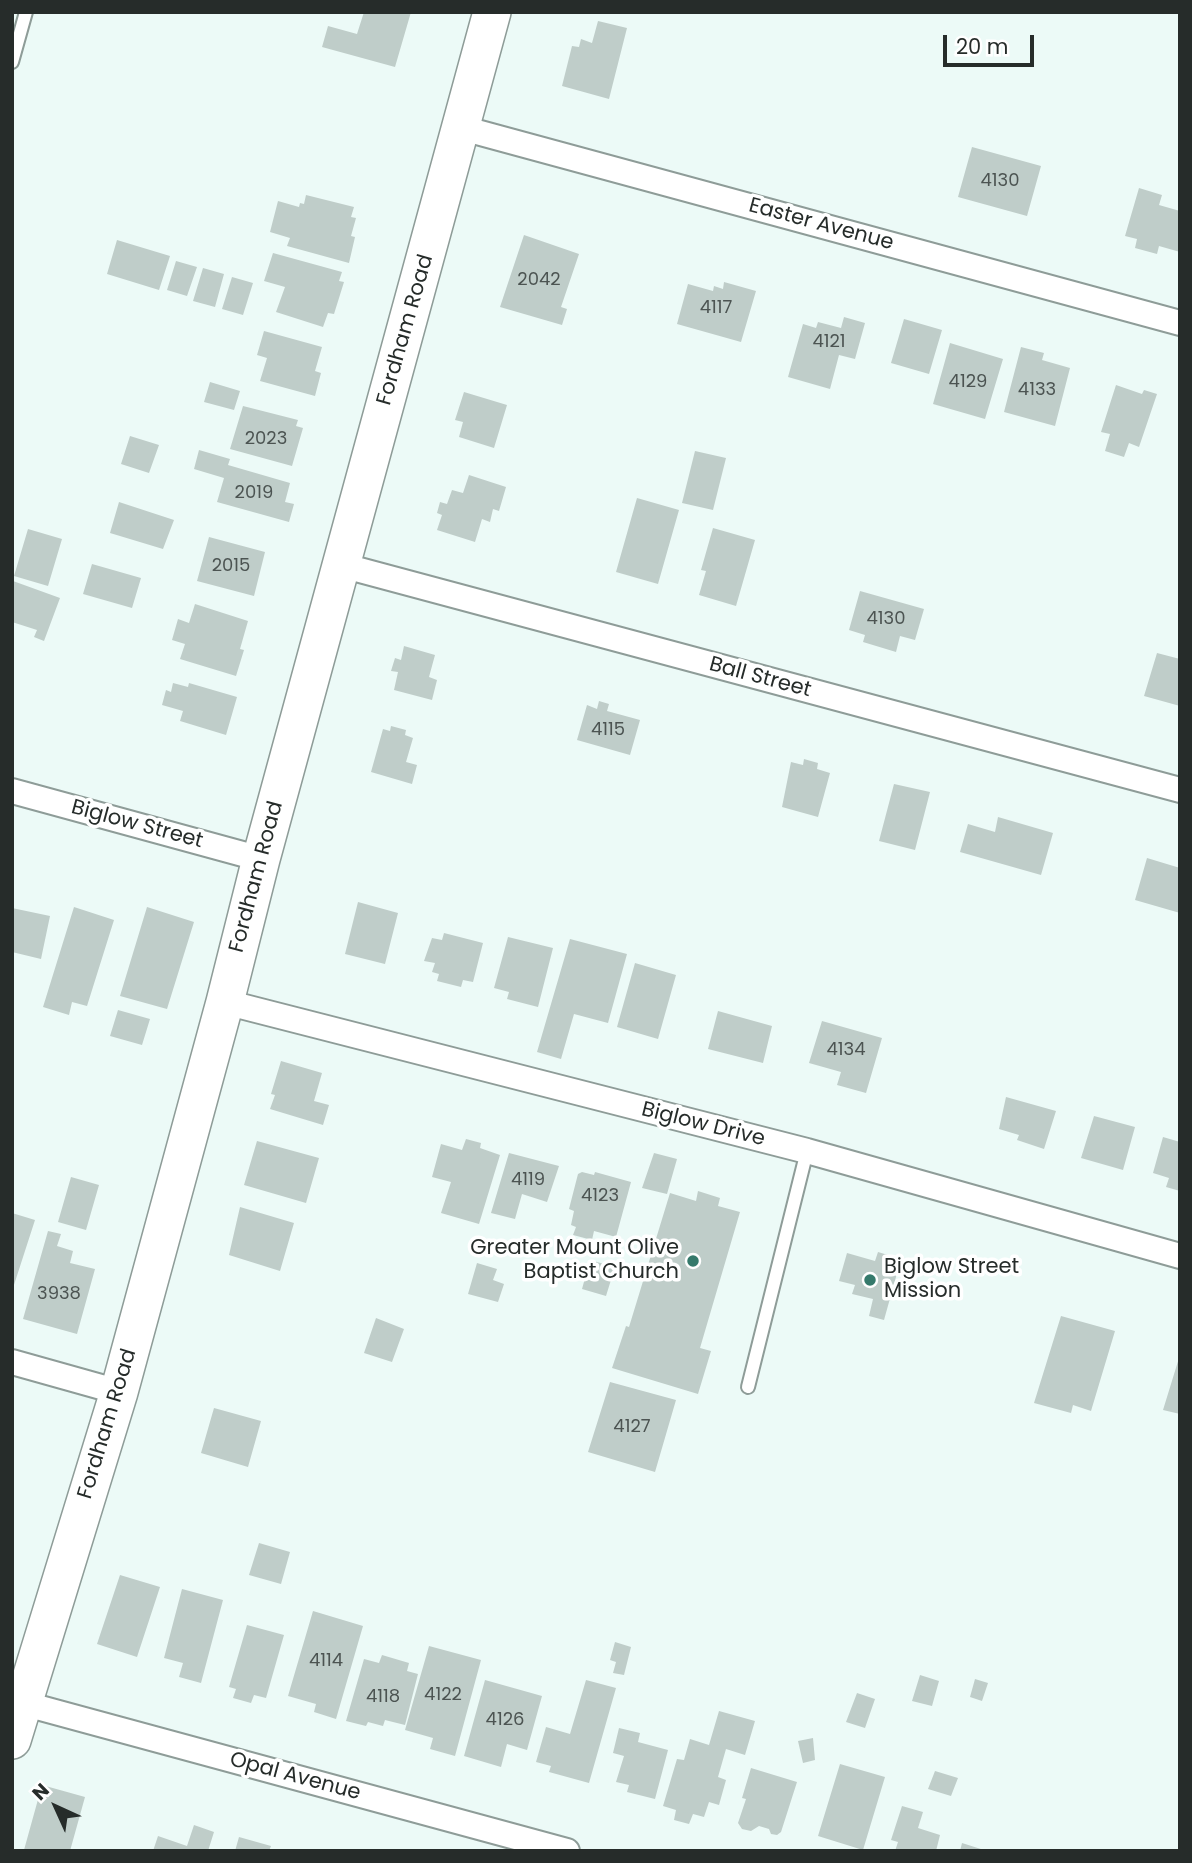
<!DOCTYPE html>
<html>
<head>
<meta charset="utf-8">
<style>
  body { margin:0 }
  #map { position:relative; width:1192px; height:1863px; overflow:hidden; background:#ecfaf7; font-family:Poppins,sans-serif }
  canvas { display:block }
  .frame { position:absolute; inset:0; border:14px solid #262c2a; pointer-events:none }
  .north { position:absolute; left:21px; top:1772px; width:70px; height:70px; -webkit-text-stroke:5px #fff; paint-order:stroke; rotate:315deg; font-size:19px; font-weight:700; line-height:28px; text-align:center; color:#262c2a }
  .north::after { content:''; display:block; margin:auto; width:24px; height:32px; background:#262c2a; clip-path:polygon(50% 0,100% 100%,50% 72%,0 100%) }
  .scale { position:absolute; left:943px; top:35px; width:91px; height:32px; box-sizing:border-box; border:4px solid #262c2a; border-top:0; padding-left:9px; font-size:21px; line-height:24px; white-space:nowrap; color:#262c2a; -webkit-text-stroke:5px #fff; paint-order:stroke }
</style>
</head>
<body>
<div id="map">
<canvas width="1192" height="1863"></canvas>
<div class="frame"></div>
<div class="north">N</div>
<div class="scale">20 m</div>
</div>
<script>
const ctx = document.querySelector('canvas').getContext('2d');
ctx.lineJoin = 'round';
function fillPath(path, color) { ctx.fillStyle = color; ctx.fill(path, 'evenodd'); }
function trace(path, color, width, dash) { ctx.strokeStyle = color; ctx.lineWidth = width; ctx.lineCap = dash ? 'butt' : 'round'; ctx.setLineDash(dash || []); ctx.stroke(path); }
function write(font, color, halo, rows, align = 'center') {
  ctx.font = font + ' Poppins,sans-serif'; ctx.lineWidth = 7; ctx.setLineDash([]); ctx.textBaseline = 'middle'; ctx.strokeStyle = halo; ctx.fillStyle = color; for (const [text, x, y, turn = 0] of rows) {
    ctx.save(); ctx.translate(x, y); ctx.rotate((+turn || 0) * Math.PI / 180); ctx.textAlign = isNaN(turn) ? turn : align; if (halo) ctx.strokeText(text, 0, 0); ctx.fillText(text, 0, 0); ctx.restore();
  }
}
fillPath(new Path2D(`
  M364 12H411L395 67 322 47 328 26 357 34Z
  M598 21 627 28 609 99 562 86 572 46 579 47 581 39 592 43Z
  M972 147 1041 166 1027 216 958 197Z
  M1139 188 1162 195 1159 205 1180 211V252L1159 246 1157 254 1135 248 1137 239 1125 236Z
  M306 195 354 207 351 217 356 218 351 236 355 237 349 263 287 246 290 238 270 232 278 201 299 207 300 203 304 204Z
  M524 235 579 254 561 307 567 309 562 325 500 307Z
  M117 240 170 256 159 290 107 274Z
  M273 253 342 272 339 281 344 282 334 314 328 313 323 327 276 312 285 287 264 281Z
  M176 261 197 267 187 296 167 290Z
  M203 268 224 274 215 307 193 301Z
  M232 277 253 283 243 315 222 309Z
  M724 282 756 291 741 342 677 324 688 284 713 291 714 286 723 289Z
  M844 317 865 323 855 359 839 355 830 389 788 377 803 324 816 328 818 322 841 328Z
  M904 319 942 330 929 374 891 363Z
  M264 331 322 347 315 371 321 373 315 396 260 381 267 358 257 355Z
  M950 343 1003 359 985 419 933 404Z
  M1021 347 1044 353 1042 360 1070 368 1055 426 1004 412Z
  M210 382 240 391 234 410 204 402Z
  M1116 385 1142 394 1144 390 1157 394 1139 447 1129 443 1124 457 1105 451 1110 434 1101 432Z
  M464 392 507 405 494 448 459 437 463 422 455 420Z
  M243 406 298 420 296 426 303 428 292 466 230 449Z
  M130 436 159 445 149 473 121 464Z
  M199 450 230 459 228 465 290 483 285 502 294 504 289 522 217 502 224 478 194 469Z
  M695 451 726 458 713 510 682 503Z
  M469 475 506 487 499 511 493 509 490 522 482 519 475 542 437 530 442 515 437 513 440 502 447 504 452 490 463 493Z
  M637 498 679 510 658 584 616 572Z
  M119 502 174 520 163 549 110 533Z
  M713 528 755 540 736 606 699 595 706 571 701 570Z
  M28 529 62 539 48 586 14 576Z
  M209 537 265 552 254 596 197 581Z
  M92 564 141 578 132 608 83 594Z
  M13 581 60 598 44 641 34 637 37 630 12 622Z
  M860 591 924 609 915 640 900 636 896 652 863 642 865 635 849 630Z
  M195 604 248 621 240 649 244 650 236 676 180 659 185 644 172 640 178 619 189 623Z
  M404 646 435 655 429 677 437 680 432 700 394 690 398 672 391 671 395 658 401 660Z
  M1157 653 1180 659V706L1144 696Z
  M173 683 188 687 189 683 237 697 226 735 180 721 183 711 162 705 166 690 171 692Z
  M599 701 609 704 607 711 640 720 630 755 577 740 587 705 597 709Z
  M391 726 406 730 405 735 413 738 406 762 417 765 412 784 371 772 383 729 390 731Z
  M804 759 818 763 817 769 830 773 818 817 782 807 791 762 803 765Z
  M894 784 930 792 915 850 879 841Z
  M998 817 1053 833 1041 875 960 852 968 824 995 832Z
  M1147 858 1180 868V913L1135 900Z
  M358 902 398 913 385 964 345 954Z
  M74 907 114 920 87 1006 72 1002 69 1015 43 1007Z
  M147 907 194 922 167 1009 120 996Z
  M12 908 50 916 41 959 12 952Z
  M444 933 483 943 473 982 463 980 461 987 437 981 439 974 432 972 435 963 424 961 432 938 442 940Z
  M508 937 553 948 538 1007 507 999 509 992 494 988Z
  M570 939 627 954 608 1023 574 1014 561 1059 537 1052Z
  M635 963 676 975 658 1039 617 1027Z
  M118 1010 150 1019 142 1045 110 1036Z
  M718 1011 772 1026 763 1063 708 1049Z
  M822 1021 882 1038 866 1093 837 1085 841 1072 809 1063Z
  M281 1061 322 1073 314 1101 329 1105 323 1125 270 1109 275 1095 271 1094Z
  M1006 1097 1056 1111 1044 1149 1017 1140 1019 1135 999 1129Z
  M1094 1116 1135 1127 1123 1170 1081 1158Z
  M1163 1137 1180 1142V1191L1166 1187 1169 1178 1153 1173Z
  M466 1139 481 1143 480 1148 500 1155 479 1224 441 1213 451 1182 432 1177 441 1144 462 1150Z
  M257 1141 319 1158 306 1203 244 1185Z
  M509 1153 559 1166 547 1202 522 1194 515 1219 491 1213Z
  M654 1153 677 1159 667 1194 642 1188Z
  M582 1172 594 1175 595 1172 631 1182 616 1237 594 1231 592 1240 573 1235 576 1227 571 1225 574 1211 569 1209 578 1174Z
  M71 1177 99 1185 86 1230 58 1222Z
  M698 1191 720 1198 718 1206 740 1212 700 1348 711 1351 698 1394 612 1368 626 1326 629 1327 670 1193 696 1201Z
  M240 1207 294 1223 280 1271 229 1255Z
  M12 1213 35 1220 13 1288H12Z
  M48 1231 61 1234 57 1246 73 1251 70 1263 95 1269 77 1334 23 1319Z
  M878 1252 901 1259 884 1320 869 1316 873 1299 852 1294 855 1285 839 1281 847 1253 875 1261Z
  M590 1260 615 1267 606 1296 582 1289Z
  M477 1263 497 1269 493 1280 504 1284 498 1302 468 1294Z
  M1061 1316 1115 1331 1091 1411 1073 1405 1071 1413 1034 1403Z
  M376 1318 404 1329 392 1362 364 1353Z
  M1179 1358H1180V1414L1163 1410Z
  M610 1382 676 1400 655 1472 588 1452Z
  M214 1408 261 1421 248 1467 201 1453Z
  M259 1543 290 1552 281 1584 249 1575Z
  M120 1575 160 1587 137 1657 97 1644Z
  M182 1589 223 1600 201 1683 179 1677 183 1663 164 1658Z
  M313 1611 363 1626 336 1719 314 1712 316 1704 288 1696Z
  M247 1625 284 1635 266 1698 254 1695 251 1703 233 1698 236 1689 229 1687Z
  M615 1642 631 1647 624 1675 613 1673 616 1662 610 1660Z
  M429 1646 481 1660 455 1756 430 1749 433 1738 405 1730Z
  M382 1655 409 1663 407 1671 418 1674 405 1725 385 1720 383 1726 368 1722 366 1726 346 1721 364 1659 379 1663Z
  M920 1675 939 1681 932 1706 912 1701Z
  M975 1679 988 1683 982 1701 970 1697Z
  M485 1680 542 1696 527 1750 507 1744 501 1767 464 1756Z
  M586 1680 616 1688 589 1783 549 1772 551 1766 536 1762 546 1727 570 1734Z
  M857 1693 875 1699 865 1728 846 1722Z
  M719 1711 755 1721 745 1755 726 1749 718 1777 726 1780 719 1805 709 1802 704 1817 693 1814 689 1824 674 1820 676 1810 663 1806 677 1759 684 1760 690 1739 709 1745Z
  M619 1728 640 1733 638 1742 668 1750 655 1799 627 1792 629 1785 616 1782 624 1756 613 1753Z
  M813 1738 815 1760 803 1763 798 1741Z
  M840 1764 885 1777 863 1850 818 1836Z
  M751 1768 797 1782 781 1832 777 1835 771 1834 769 1829 759 1826 751 1831 742 1829 738 1823 746 1799 742 1798Z
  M935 1771 958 1778 951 1796 928 1789Z
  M42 1785 85 1797 70 1851 24 1850Z
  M902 1806 923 1812 918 1828 940 1835 936 1851H895L898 1842 891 1840Z
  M194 1825 214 1832 208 1851H153L158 1836 187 1846Z
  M239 1837 271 1846 269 1851H235Z
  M962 1843 984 1850V1851H960Z`), '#bfcdc9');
const lane = new Path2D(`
  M12 62 26 12
  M748 1387 807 1151`);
const street = new Path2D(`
  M462 128 1180 323
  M341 565 1180 790
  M12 791 261 859
  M225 1002 807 1151 1180 1256
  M12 1362 119 1392
  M22 1703 567 1851`);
const secondary = new Path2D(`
  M12 1740 119 1392 225 1002 261 859 492 12`);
trace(lane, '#8e9c98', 16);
trace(street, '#8e9c98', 28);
trace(secondary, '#8e9c98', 40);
trace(lane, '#fff', 12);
trace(street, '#fff', 24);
trace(secondary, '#fff', 37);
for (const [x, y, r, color] of [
  [693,1261,7,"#35796b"],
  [870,1280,7,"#35796b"]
]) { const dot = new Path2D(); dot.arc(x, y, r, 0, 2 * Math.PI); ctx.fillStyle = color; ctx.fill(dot); trace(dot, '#fff', 2.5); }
write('18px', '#4c5452', null, [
  ["4130",1000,181],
  ["2042",539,280],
  ["4117",716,308],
  ["4121",829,342],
  ["4129",968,382],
  ["4133",1037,390],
  ["2023",266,439],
  ["2019",254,493],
  ["2015",231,566],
  ["4130",886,619],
  ["4115",608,730],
  ["4134",846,1050],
  ["4119",528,1180],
  ["4123",600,1196],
  ["3938",59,1294],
  ["4127",632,1427],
  ["4114",326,1661],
  ["4122",443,1695],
  ["4118",383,1697],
  ["4126",505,1720]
]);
write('21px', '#262c2a', '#fff', [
  ["Easter Avenue",821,225,15],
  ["Fordham Road",406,330,-74],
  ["Ball Street",760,678,15],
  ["Biglow Street",137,825,15],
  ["Fordham Road",257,877,-75],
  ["Biglow Drive",703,1125,14],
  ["Fordham Road",108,1424,-73],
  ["Opal Avenue",295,1777,15]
]);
write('21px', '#262c2a', '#fff', [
  ["Greater Mount Olive",679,1249],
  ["Baptist Church",679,1273],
  ["Biglow Street",884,1268,"left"],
  ["Mission",884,1292,"left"]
], 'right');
</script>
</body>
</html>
